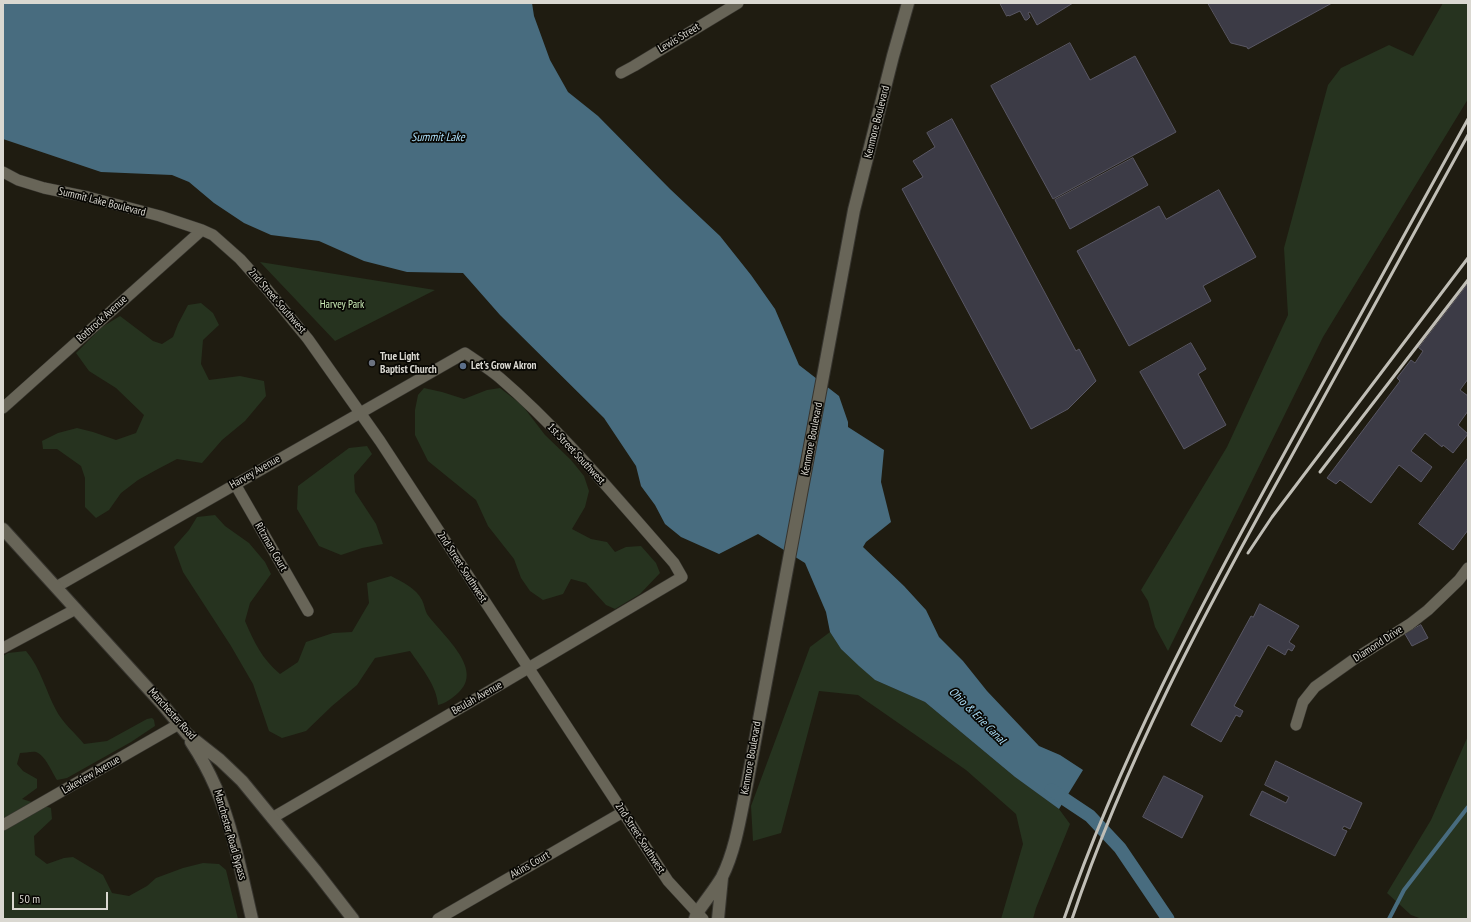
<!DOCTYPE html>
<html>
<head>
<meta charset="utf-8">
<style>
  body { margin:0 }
  #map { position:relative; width:1471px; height:922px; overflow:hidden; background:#1f1c11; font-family:"PT Sans Narrow",sans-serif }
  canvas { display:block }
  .frame { position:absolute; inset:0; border:4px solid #dad8d1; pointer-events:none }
  .scale { position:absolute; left:12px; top:892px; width:96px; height:18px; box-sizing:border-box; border:2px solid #dad8d1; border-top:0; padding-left:5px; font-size:12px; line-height:14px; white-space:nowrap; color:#dad8d1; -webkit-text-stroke:3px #080703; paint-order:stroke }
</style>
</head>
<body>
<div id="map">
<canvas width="1471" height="922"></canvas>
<div class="frame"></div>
<div class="scale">50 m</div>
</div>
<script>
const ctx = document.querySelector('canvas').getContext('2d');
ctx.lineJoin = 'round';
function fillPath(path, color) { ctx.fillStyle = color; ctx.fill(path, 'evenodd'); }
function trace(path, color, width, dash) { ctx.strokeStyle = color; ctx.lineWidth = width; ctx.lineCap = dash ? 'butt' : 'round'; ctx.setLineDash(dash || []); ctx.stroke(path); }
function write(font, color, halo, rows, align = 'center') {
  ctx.font = font + ' "PT Sans Narrow",sans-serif'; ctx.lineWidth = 3.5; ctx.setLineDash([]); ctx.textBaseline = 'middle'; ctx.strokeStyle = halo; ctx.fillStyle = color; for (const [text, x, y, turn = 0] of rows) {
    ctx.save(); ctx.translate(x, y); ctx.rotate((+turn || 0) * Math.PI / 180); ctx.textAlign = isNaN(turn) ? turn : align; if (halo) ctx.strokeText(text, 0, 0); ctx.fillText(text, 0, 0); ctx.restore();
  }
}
fillPath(new Path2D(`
  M1443 3H1468V99L1323 337 1168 651 1155 627 1148 601 1141 590 1227 447 1288 315 1284 248 1328 85 1341 68 1389 45 1413 56Z
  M260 262 435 290 335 341Z
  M201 303 213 313 219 325 203 340 201 364 209 380 240 376 264 381 266 396 245 421 222 440 202 463 177 459 156 470 138 480 121 493 109 510 96 518 85 507V478L81 466 57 449H43L42 441 58 433 77 428 93 432 116 440 136 433 144 415 116 388 89 371 76 353 102 327 120 316 153 341 162 344 173 337 178 324 188 305Z
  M424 388 442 392 464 399 487 390 500 388 522 405 545 435 571 460 584 476 589 491 585 507 572 529 591 539 607 542 615 552 626 547 641 546 656 563 660 573 640 594 615 609 606 605 586 583 571 579 563 594 543 600 530 591 521 578 514 559 488 526 476 500 428 461 415 435V410L418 395Z
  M367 446 372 454 354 475 355 492 376 524 383 544 362 548 341 555 319 546 297 509 298 486 349 448Z
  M215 515 225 526 249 543 265 562 271 574 250 603 245 621C254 642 262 659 280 674L298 662 306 642 333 633 352 632 369 603 367 583 391 576C402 582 416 588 422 600 424 604 425 610 427 614 440 633 486 669 458 693 451 699 446 703 438 705 437 686 421 667 410 651L375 658 357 685 332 706 306 731 282 738 269 731 253 684 231 646 183 572 174 547 189 530 197 517Z
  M830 632 841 649 875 680 925 702 1015 777 1059 809 1070 824 1036 908 1033 919H1001L1023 844 1016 814 966 770 858 695 819 691 781 833 753 841 751 806 810 647Z
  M26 651C41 669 45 689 56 710 62 722 75 733 84 744L107 741 147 719 152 718 154 720 155 726 131 742 67 778 57 780C52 772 45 755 36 752 32 751 25 753 20 753L17 764 23 771 37 779V788L22 799 51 808 52 819 34 836 35 855 47 864 64 858 73 857 103 875 112 893 129 896 147 886 156 878 183 868 203 863 219 864 226 870 238 919H3V656L8 653Z
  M1468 736V919H1422L1411 915 1387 893 1431 820Z`), '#26331f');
fillPath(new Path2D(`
  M3 3H532L534 16 550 60 568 92 598 116 670 189 720 236 751 275 775 309 799 365 839 396 848 422V427L884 450 881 482 891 522 866 542 863 547 904 586 926 610 939 637 963 661 987 691 1039 746 1060 755 1083 770 1059 809 1015 777 925 702 875 680 859 666 841 649 830 632 826 612 805 563 758 534 719 554 681 537 665 524 655 505 641 486 636 466 604 418 500 315 463 273 407 272 364 261 319 241 271 235 244 223 214 203 189 182 172 175 101 172 3 139Z`), '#486c7f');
trace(new Path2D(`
  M1389 919 1404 890 1468 807`), '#486c7f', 4);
trace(new Path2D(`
  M1051 790 1090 816 1120 848 1168 919`), '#486c7f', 13);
const building = new Path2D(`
  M1000 3H1073L1037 25 1030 12 1028 13 1030 17 1027 20H1025L1020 11 1009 16 1008 15 1007 16Z
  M1208 3H1332L1248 49 1247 47 1231 43Z
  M1070 43 1090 80 1135 56 1176 132 1053 199 991 86Z
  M952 119 1076 351 1079 349 1096 381 1068 409 1031 429 902 189 923 177 913 161 935 147 927 133Z
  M1133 158 1148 185 1070 229 1055 200Z
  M1219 190 1256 257 1203 286 1211 301 1129 346 1077 251 1159 206 1166 219Z
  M1468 284V379L1460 390 1468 396V411L1458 425 1468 434 1453 453 1443 445 1442 447 1425 433 1411 451 1432 467 1421 482 1399 465 1371 503 1340 480 1336 484 1327 478 1400 381 1397 378 1411 360 1415 363 1423 351 1419 348Z
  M1191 343 1206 369 1198 374 1226 425 1184 449 1140 372Z
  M1468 458V530L1453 550 1419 524Z
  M1260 604 1299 626 1289 642 1295 646 1292 651 1288 649 1285 655 1268 645 1234 706 1243 711 1240 717 1236 715 1221 742 1191 725 1251 616 1253 617Z
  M1421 625 1428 638 1412 646 1405 634Z
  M1276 761 1362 803 1350 829 1344 826 1342 829 1347 831 1335 856 1250 815 1262 791 1286 803 1289 797 1265 785Z
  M1164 776 1203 796 1182 838 1143 817Z`);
fillPath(building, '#3c3b46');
trace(building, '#595764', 1);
const street = new Path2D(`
  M621 73 634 66 738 3
  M3 172 18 180 44 188 88 197 160 216 202 230 213 235 240 259 266 288 308 339 380 441 668 881 703 919
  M3 408 202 230
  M235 484 308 611
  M56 587 465 353C477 361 489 369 500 378 564 433 618 500 674 563L682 577 503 683 272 818
  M3 648 76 609
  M1296 725 1303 702 1315 687 1353 660 1410 624 1428 610 1459 580 1468 568
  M3 825 179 724
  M438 919 623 812`);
const secondary = new Path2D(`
  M3 529 163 705 187 734 220 760 242 781 315 870 353 919
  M191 742C201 757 209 772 216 788 233 829 242 876 252 919
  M695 919 697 913C705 901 715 889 722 877 736 849 741 813 747 784L854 210 893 56 908 3
  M718 919 722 878`);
trace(street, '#37352f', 12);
trace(secondary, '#37352f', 14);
trace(street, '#686558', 11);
trace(secondary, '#686558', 12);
trace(new Path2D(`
  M1320 472 1468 280
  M1248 553 1272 517 1468 258
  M1064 919C1119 759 1198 611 1279 463 1342 348 1405 233 1468 119
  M1072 919C1125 761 1204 614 1285 468 1346 357 1407 246 1468 135`), '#c0beb6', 3);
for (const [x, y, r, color] of [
  [372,363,4,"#6b7280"],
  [463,366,4,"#5c6f8a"]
]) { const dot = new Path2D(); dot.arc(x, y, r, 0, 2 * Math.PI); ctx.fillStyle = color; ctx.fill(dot); trace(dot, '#080703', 1.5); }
write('11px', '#dad8d1', '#080703', [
  ["Lewis Street",679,38,-31],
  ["Kenmore Boulevard",877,122,-76],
  ["Summit Lake Boulevard",102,202,14],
  ["2nd Street Southwest",277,301,49],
  ["Rothrock Avenue",102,319,-42],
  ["Kenmore Boulevard",812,439,-79],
  ["1st Street Southwest",576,454,47],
  ["Harvey Avenue",255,472,-30],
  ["Ritzman Court",271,547,60],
  ["2nd Street Southwest",462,567,57],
  ["Diamond Drive",1378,644,-33],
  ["Beulah Avenue",477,698,-30],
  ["Manchester Road",172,714,48],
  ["Kenmore Boulevard",751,758,-80],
  ["Lakeview Avenue",91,775,-30],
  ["Manchester Road Bypass",230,835,74],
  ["2nd Street Southwest",640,838,57],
  ["Akins Court",530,865,-30]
]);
write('11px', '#cbedb7', '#080703', [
  ["Harvey Park",342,305]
]);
write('bold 11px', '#dad8d1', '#080703', [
  ["True Light",380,357],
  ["Baptist Church",380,370],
  ["Let's Grow Akron",471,366]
], 'left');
write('italic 12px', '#abdef9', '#080703', [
  ["Summit Lake",438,138],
  ["Ohio & Erie Canal",977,716,45]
]);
</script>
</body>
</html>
